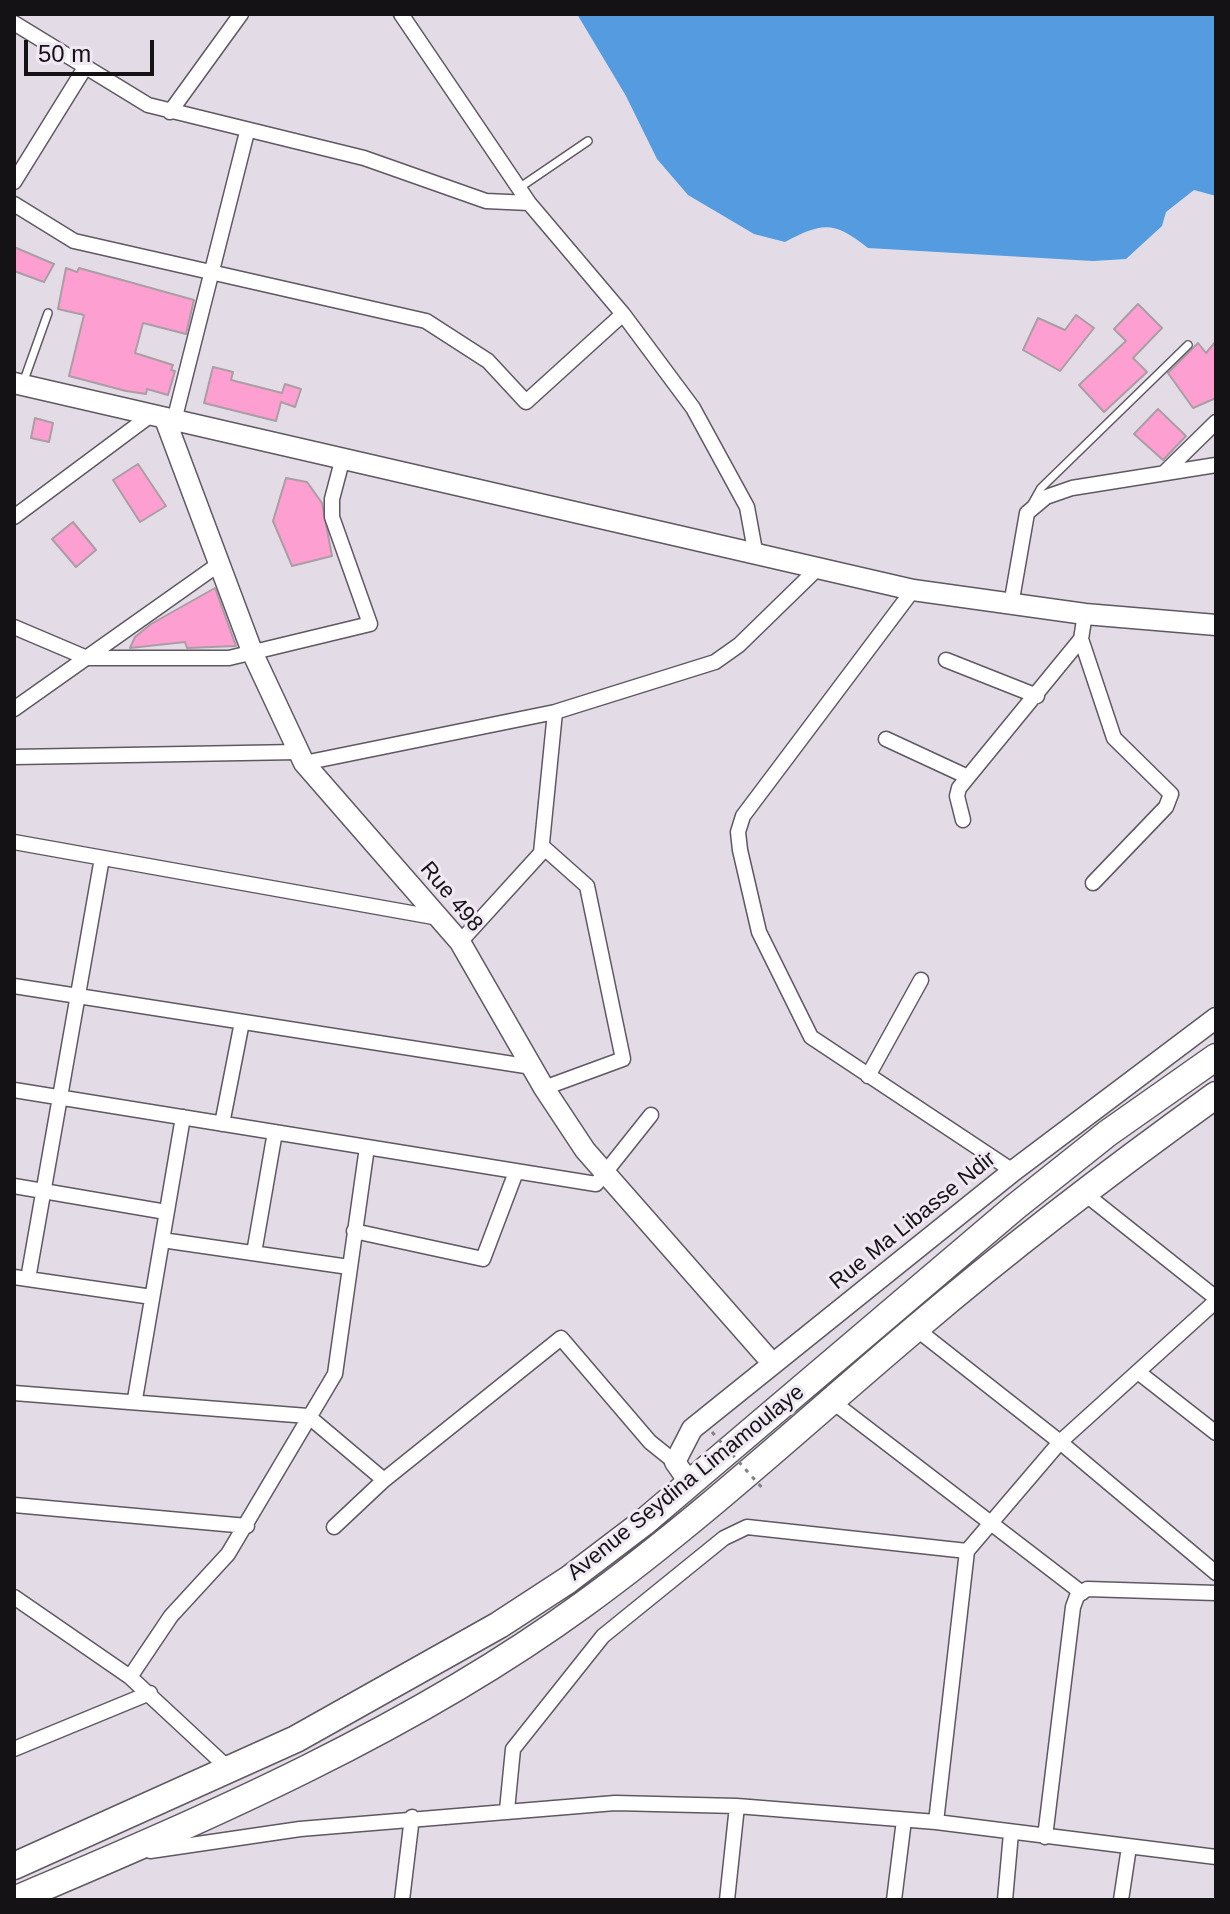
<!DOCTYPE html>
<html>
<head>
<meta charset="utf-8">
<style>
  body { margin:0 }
  #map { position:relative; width:1230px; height:1914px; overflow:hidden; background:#e3dce7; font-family:Arial,sans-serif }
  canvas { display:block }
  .frame { position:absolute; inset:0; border:16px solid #141215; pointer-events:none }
  .scale { position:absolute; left:24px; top:40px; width:130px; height:36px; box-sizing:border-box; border:4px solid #141215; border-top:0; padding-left:10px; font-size:24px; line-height:28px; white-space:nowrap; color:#141215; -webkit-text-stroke:6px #f0e9f4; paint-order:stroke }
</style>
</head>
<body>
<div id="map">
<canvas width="1230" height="1914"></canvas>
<div class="frame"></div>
<div class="scale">50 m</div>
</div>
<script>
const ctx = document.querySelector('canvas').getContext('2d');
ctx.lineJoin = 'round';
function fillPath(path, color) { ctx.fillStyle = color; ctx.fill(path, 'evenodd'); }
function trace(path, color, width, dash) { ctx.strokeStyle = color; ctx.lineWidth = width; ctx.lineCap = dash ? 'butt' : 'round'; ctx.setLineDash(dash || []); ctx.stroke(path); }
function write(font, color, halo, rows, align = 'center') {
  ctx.font = font + ' Arial,sans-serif'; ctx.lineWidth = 6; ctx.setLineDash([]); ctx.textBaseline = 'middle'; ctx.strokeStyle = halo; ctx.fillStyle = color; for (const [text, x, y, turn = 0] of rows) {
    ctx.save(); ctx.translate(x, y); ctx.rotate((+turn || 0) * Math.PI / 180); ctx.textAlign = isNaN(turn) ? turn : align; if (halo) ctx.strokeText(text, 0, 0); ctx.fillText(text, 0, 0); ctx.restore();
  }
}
fillPath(new Path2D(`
  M577 14H1216V196L1194 190 1166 212 1162 226 1126 259 1093 261 868 248C834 221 823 222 785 242L754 234 688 195 657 159 626 96Z`), '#549be0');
const building = new Path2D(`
  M14 247 54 264 44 282 14 271Z
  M66 268 77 272 79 268 194 300 186 334 143 323 135 353 173 365 171 370 175 371 168 395 147 389 146 394 126 391 69 376 84 315 58 309Z
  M1138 304 1162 328 1133 358 1147 372 1104 412 1079 385 1126 341 1114 329Z
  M1076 315 1094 328 1060 371 1023 350 1038 318 1065 330Z
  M1216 341V398L1193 408 1168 373 1198 343 1206 353Z
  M213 367 233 372 231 380 282 393 285 384 301 389 295 407 281 402 276 421 204 403Z
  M1158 409 1186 436 1163 460 1134 434Z
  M35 418 53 423 49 442 31 438Z
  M138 464 166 506 140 522 113 480Z
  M286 478 307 482 322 503 332 556 292 566 273 521Z
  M73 522 96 550 76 567 52 539Z
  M215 588 236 646 187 648 185 642 130 648 135 637 151 624Z`);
fillPath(building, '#fda0d1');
trace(building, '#aa9da3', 2);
const lane = new Path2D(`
  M519 188 588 141
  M23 383 48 313
  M1032 504 1041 488 1188 345`);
const street = new Path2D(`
  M401 14 529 203 623 314 693 408 747 507 756 556
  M14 23 148 105 364 158 486 201 529 203
  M170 112 241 14
  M14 182 86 66
  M14 204 74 241 426 321 488 361 526 402 623 314
  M174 421 247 132
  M1165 472 1216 422
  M14 517 151 415
  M913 590 743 816 738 832 740 850 759 932 811 1037 1013 1171
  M1011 605 1027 513 1046 497 1072 488 1216 465
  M14 627 87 658H229L370 624 332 517V499L342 461
  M1081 639 1114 738 1171 794 1166 807 1093 883
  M946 660 1037 696
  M14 709 219 564
  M886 739 968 777
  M14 757 298 752
  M304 763 555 712 715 662 739 645 816 570
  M963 820 957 796 959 788 1081 639 1085 614
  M14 842 439 918
  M542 846 587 886 623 1059 544 1088
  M460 942 541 853 555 712
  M14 986 532 1067
  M868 1076 921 980
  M14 1090 596 1184 651 1115
  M222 1124 242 1022
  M14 1186 166 1212
  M1084 1193 1216 1298
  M354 1231 483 1259 516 1172
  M162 1240 349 1267
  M254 1253 275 1132
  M14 1277 152 1297
  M28 1279 102 858
  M915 1328 1060 1442 1216 1573
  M1138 1372 1216 1433
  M14 1393 308 1416 384 1480 561 1338 650 1442 675 1462
  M135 1399 183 1117
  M833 1402 1082 1593
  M14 1505 247 1526
  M334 1527 384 1480
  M14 1597 130 1677 229 1769
  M130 1677 171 1616 228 1554 335 1374 367 1147
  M14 1749 150 1693
  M507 1810 513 1749 603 1636 724 1538 747 1527 967 1551
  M936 1822 967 1551 1060 1442 1216 1301
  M1045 1837 1073 1607 1077 1596 1087 1589 1216 1593
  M150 1851 300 1829 615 1803 737 1806 936 1822 1216 1857
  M402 1900 412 1817
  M727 1900 737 1806
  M894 1900 904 1820
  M1005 1900 1011 1833
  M1121 1900 1129 1847`);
const secondary = new Path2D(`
  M14 383 913 590 1085 614 1216 625
  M165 419 253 654 304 763 460 942 544 1088 585 1150 773 1364
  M689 1482 675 1462 692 1429 1013 1171 1216 1018`);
const highway = new Path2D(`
  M14 1866 296 1739 499 1625 568 1580 643 1523 1015 1207 1108 1133 1216 1057
  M14 1900C210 1817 411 1730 584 1604 701 1519 806 1421 916 1328 1012 1246 1113 1169 1216 1095`);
trace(lane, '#5f5862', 10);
trace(street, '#5f5862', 17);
trace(secondary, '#5f5862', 23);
trace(highway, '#5f5862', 29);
trace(lane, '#fff', 7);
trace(street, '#fff', 14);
trace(secondary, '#fff', 20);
trace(highway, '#fff', 26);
trace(new Path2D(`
  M712 1432 764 1490`), '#847f87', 3, [4, 6]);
write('22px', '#141215', '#f0e9f4', [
  ["Rue 498",451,897,50],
  ["Rue Ma Libasse Ndir",913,1221,-39],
  ["Avenue Seydina Limamoulaye",686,1483,-39]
]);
</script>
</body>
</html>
